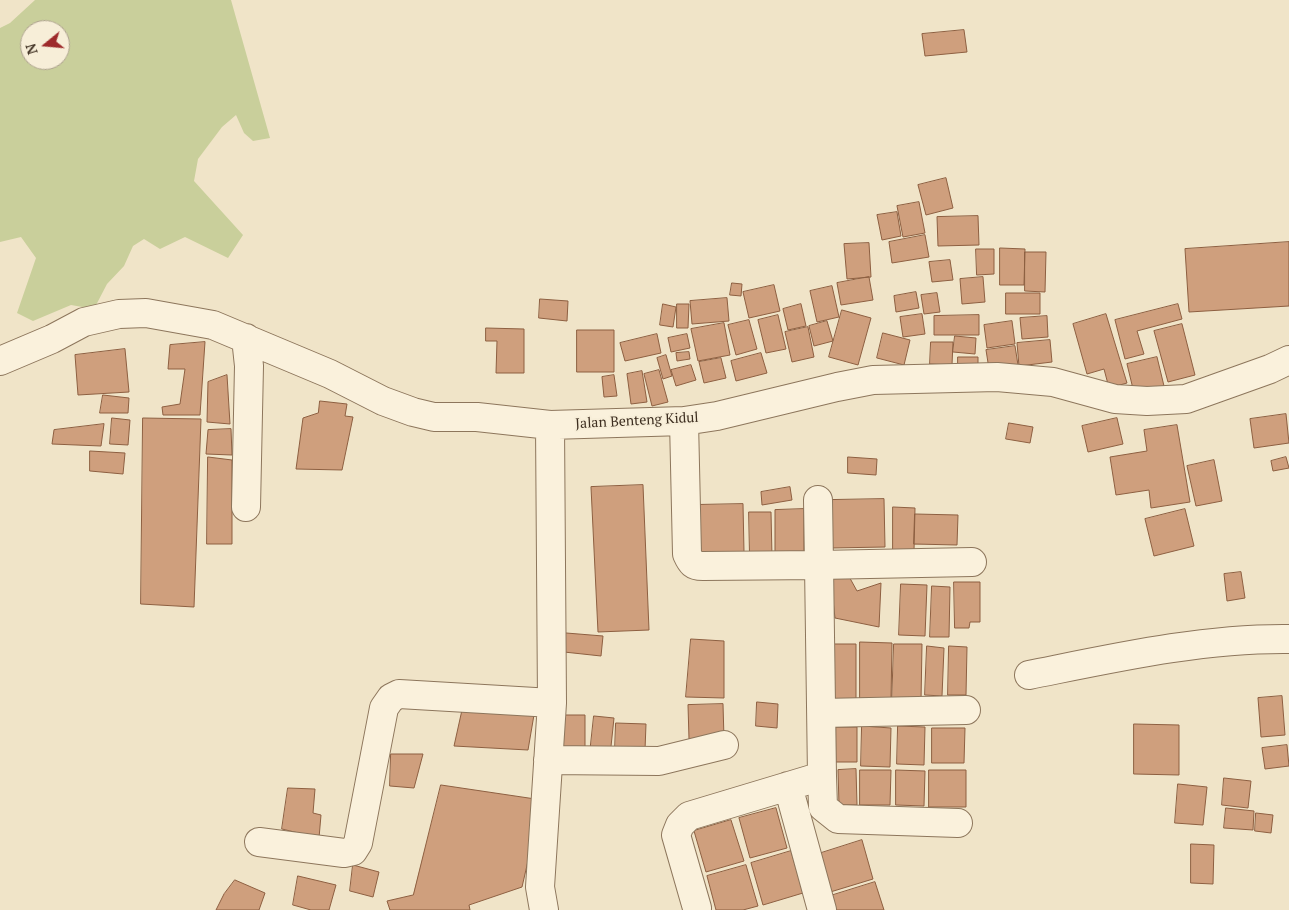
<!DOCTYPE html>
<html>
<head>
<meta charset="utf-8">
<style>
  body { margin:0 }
  #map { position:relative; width:1289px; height:910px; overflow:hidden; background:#f0e4c8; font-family:"PT Serif",serif }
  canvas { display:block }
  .north { position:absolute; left:20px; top:20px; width:50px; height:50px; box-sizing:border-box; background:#f7eed8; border:1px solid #ada18e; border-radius:50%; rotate:253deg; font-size:14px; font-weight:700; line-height:20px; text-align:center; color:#3d2e20 }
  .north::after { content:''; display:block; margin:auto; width:18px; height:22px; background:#9e2a2b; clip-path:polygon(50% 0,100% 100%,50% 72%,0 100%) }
</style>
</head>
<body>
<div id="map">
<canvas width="1289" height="910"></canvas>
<div class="north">N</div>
</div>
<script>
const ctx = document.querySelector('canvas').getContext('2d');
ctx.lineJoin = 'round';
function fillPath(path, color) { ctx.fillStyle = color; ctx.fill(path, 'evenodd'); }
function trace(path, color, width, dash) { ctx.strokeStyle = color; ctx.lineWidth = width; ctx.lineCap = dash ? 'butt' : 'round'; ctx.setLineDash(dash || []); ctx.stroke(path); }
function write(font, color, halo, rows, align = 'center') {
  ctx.font = font + ' "PT Serif",serif'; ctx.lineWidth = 4; ctx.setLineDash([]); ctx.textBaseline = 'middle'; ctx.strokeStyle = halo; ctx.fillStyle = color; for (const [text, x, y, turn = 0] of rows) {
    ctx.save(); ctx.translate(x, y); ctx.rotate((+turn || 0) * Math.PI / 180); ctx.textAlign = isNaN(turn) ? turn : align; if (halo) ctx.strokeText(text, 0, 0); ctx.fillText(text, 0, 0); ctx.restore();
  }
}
fillPath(new Path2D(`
  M35 0H231L270 138 253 141 244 133 236 115 222 127 198 159 194 181 243 235 228 258 185 237 160 249 144 239 133 246 124 266 107 284 94 309 71 305 33 321 17 313 36 258 21 237 0 242V28L10 23ZM30 30H60V60H30Z`), '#c9cf9b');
const building = new Path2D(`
  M964 30 967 52 925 56 922 34Z
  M946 178 953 208 926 215 918 185Z
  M919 202 925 233 903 237 897 206Z
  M897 212 901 236 882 240 877 215Z
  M978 216 979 245 938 246 937 217Z
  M925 235 929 257 892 263 889 242Z
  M1289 242V306L1189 312 1185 249Z
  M869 243 871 277 847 279 844 244Z
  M1000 248 1025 249 1024 285H1000Z
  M976 249H994V274L977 275Z
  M1025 252H1046L1045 292 1025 291Z
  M950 260 953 280 932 282 929 262Z
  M869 277 873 300 841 305 837 283Z
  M983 277 985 302 962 304 960 279Z
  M732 283 742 284 741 296 730 295Z
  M774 285 780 311 749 318 743 292Z
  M832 286 839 317 817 322 810 291Z
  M916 292 919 308 896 312 894 296Z
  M937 293 940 312 924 314 921 295Z
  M1006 293H1040V314H1006Z
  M727 298 729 321 692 324 690 301Z
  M540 299 568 301 567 321 539 318Z
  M663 304 676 307 673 327 660 325Z
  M677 304H689L688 328H677Z
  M801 304 806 326 788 330 783 309Z
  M1178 304 1182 319 1137 331 1144 354 1125 359 1115 320Z
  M842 310 871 318 858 365 829 357Z
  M922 314 925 334 903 337 900 317Z
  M1106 314 1127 383 1109 388 1104 369 1087 374 1073 324Z
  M778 315 786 349 766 353 758 320Z
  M979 315V335H934V316Z
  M1047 316 1048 337 1022 339 1020 318Z
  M749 320 757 349 736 355 728 325Z
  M827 321 833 341 814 346 809 326Z
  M1012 321 1015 344 987 348 984 325Z
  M724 323 730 355 698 361 691 329Z
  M1182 324 1195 375 1168 382 1154 331Z
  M808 327 814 357 792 362 785 332Z
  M486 328 524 329V373H496L497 341H486Z
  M577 330H614V372H577Z
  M883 333 910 340 904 365 877 358Z
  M657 334 661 353 625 361 620 343Z
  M687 334 690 348 671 352 668 338Z
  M955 336 976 338 975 354 953 352Z
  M1050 340 1052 362 1019 366 1017 343Z
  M205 342 200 415H163L162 407 180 404 185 369H168L170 345Z
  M931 342H953L952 365 930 364Z
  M1015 346 1018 365 989 369 986 350Z
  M125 349 129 392 78 395 75 355Z
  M689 352 690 359 677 361 676 353Z
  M761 353 767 373 736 381 731 361Z
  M666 355 672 376 663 379 657 358Z
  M958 357H978V368L958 369Z
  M1157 357 1164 386 1134 393 1127 364Z
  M721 358 726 378 704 383 699 362Z
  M691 365 696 380 676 386 671 370Z
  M659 370 668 402 652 406 644 374Z
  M642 371 647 402 631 404 627 374Z
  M227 375 230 424 207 422 208 382Z
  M614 375 617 396 604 397 602 377Z
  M103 395 129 398 128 413H100Z
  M320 401 347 404 345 416 353 417 342 470 296 469 303 418 318 413Z
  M1286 414 1289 443 1254 448 1250 419Z
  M112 418 130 420 128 445 110 444Z
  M143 418 201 419 194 607 141 604Z
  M1117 418 1123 444 1088 452 1082 426Z
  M1009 423 1033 427 1030 443 1006 439Z
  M104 424 101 446 52 444 54 430Z
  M1177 425 1190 502 1151 508 1149 490 1116 495 1110 457 1147 451 1144 430Z
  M231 429 232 455 206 454 208 430Z
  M90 451 125 453 123 474 90 471Z
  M208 457 232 460V544H207Z
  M848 457 877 459 876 475 848 473Z
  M1286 457 1289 468 1273 471 1271 461Z
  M1214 460 1222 501 1196 506 1187 466Z
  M643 485 649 630 598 632 591 487Z
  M790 487 792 500 762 505 761 492Z
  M884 499 885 547 831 548 830 500Z
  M743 504 744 552 694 553 693 505Z
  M893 507 915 508 914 551 893 550Z
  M804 509V555H775V510Z
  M1185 509 1194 546 1154 556 1145 519Z
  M749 512H771L772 557 750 558Z
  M915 514 958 515 957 545 914 544Z
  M846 571 857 591 881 583 879 627 835 618 830 574Z
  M1241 572 1245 598 1227 601 1224 574Z
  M954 582H980V622H970L969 628H955Z
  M901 584 927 585 925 636 899 635Z
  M932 586 950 587 949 637H930Z
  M566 633 603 636 601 656 564 652Z
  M691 639 724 641V698L686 697Z
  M860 642 892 643 891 700H860Z
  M832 644H856V699H832Z
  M894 644H922L921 702H892Z
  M927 646 944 648 942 696 925 695Z
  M949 646 967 647 966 695H948Z
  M1282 696 1285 735 1261 737 1258 698Z
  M757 702 778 704 777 728 756 726Z
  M723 704 724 739H689L688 705Z
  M535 709 528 750 454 746 462 710Z
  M557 715H585V752H557Z
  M594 716 614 718 610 756 590 753Z
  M616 723 646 724 645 750 615 749Z
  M1134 724 1179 725V775L1134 774Z
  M862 726 891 728 890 767 861 766Z
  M898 726 925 727 924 765 897 764Z
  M836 727H857V762H836Z
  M932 728H965L964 763H932Z
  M1287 745 1289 766 1265 769 1262 748Z
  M391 754H423L414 788 390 786Z
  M856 769 857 805H839L838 770Z
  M860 770H891L890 805H860Z
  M896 770 925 771 924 806 896 805Z
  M929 770H966V807H929Z
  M1224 778 1251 781 1248 808 1222 805Z
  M1178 784 1207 787 1203 825 1175 823Z
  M441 785 542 800 522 887 469 905 470 910H390L387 901 413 895Z
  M288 788 315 789 313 813 321 815 319 838 282 829Z
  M776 808 787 848 750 858 739 818Z
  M1226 808 1254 811 1253 830 1224 828Z
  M1256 813 1273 815 1271 833 1255 831Z
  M731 820 744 861 706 872 694 831Z
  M862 840 873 879 827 893 815 855Z
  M1191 844 1214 845 1213 884 1191 883Z
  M791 851 803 893 763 905 751 863Z
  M353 865 379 872 373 897 350 891Z
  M746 865 758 906 743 910H716L707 876Z
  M298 876 336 885 329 910H311L293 905Z
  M235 880 265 893 259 910H216L224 894Z
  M875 882 884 910H831L827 897Z`);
fillPath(building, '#cf9f7d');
trace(building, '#8d5f41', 1);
const minor = new Path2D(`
  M246 338 249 366 246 507
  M0 361 52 339 84 322 119 314 146 313 213 325 330 374 383 401 413 412 434 417H477L550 425 684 421 717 416 837 387 873 380 997 377 1053 382 1115 399 1147 401 1186 399 1270 369 1289 360
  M684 421 687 554C691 563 693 566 703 566L819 565 822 776 689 816 680 825 676 835 697 908
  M818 500 819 565 972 562
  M1029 675C1114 658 1202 638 1289 639
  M822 713 966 710
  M548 760 659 761 724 745
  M822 776 823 807 838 819 958 823
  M788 786 822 910
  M259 842 344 853 353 851 358 843 384 708 391 698 399 694 552 703
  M544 910 540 887 552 703 550 425`);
trace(minor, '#8d765c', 30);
trace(minor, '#faf1dc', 28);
write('14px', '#3d2e20', '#f7eed8', [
  ["Jalan Benteng Kidul",637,421,-3]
]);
</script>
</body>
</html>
